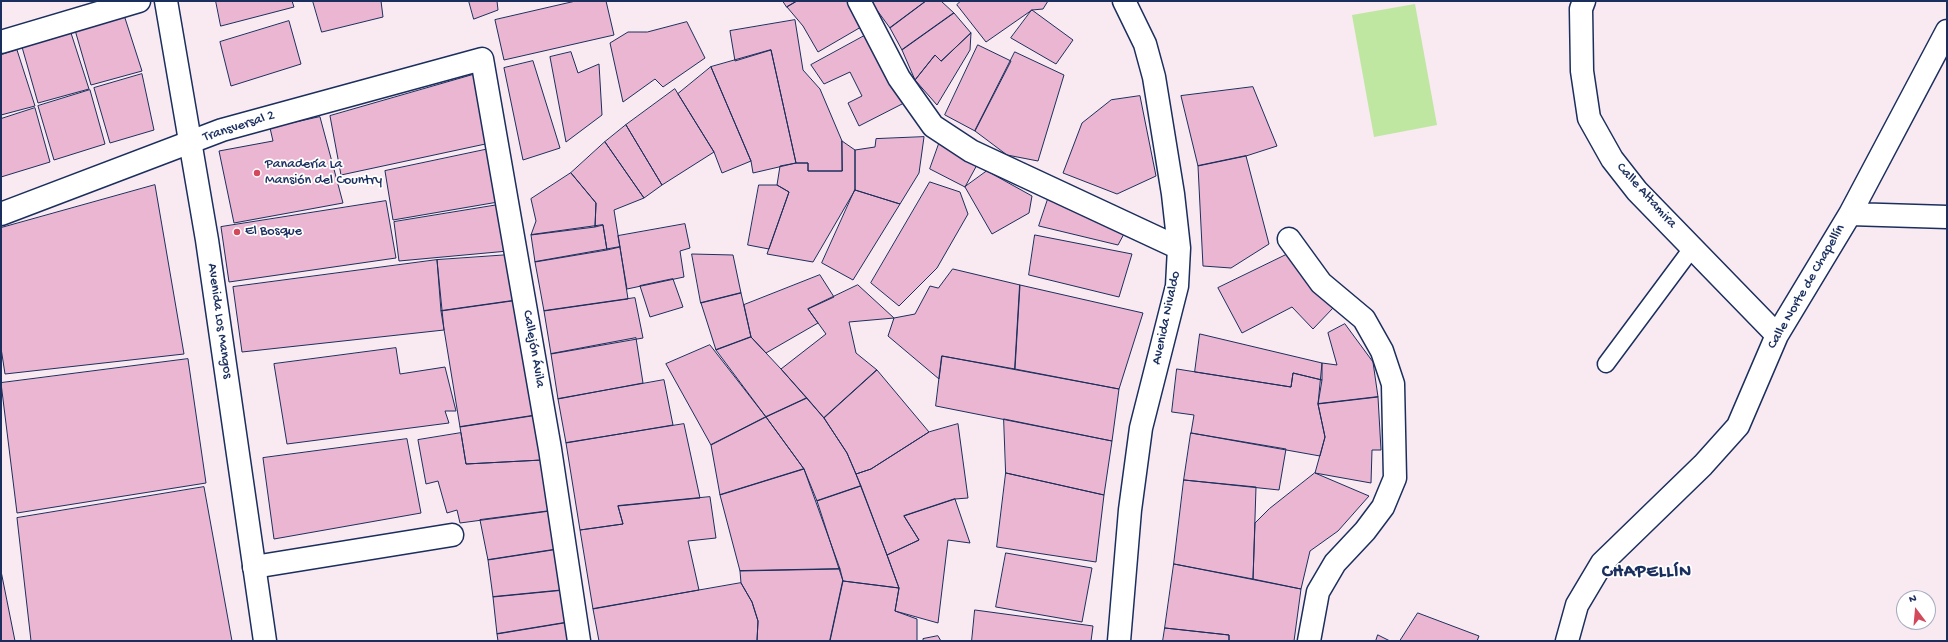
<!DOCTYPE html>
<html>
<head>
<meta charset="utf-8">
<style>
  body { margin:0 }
  #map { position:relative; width:1948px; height:642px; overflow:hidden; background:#f9e9f1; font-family:"Gochi Hand",sans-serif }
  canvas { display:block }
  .frame { position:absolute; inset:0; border:2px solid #1b2f5e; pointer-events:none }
  .north { position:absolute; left:1896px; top:590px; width:40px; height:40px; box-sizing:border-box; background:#fff; border:1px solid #a4acbf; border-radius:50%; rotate:344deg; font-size:11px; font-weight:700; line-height:16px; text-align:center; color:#1b2f5e }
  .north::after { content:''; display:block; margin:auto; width:14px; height:18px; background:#d1495b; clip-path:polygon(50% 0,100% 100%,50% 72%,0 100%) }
</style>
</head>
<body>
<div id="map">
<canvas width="1948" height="642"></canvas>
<div class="frame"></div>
<div class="north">N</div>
</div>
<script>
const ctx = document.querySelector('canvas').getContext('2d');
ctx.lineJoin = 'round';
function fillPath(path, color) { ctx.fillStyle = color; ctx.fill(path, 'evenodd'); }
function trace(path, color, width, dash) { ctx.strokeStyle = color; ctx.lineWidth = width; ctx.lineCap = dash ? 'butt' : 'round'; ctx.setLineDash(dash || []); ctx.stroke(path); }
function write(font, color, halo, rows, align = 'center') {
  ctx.font = font + ' "Gochi Hand",sans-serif'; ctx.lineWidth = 3.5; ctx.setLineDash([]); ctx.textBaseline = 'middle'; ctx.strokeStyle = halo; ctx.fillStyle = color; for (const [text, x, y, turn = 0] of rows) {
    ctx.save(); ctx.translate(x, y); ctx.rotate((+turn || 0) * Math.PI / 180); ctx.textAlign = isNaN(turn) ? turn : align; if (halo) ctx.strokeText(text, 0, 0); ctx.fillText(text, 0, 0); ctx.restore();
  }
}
fillPath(new Path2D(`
  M1415 4 1437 125 1374 137 1352 15Z`), '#bfe7a2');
const building = new Path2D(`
  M216 1H292L294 7 221 26Z
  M313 1H381L383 17 322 32Z
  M469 1H497L498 10 474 19Z
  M576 1H606L614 35 504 60 495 20Z
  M783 1H797L787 7Z
  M797 1H849L861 27 818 52 803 26 787 7Z
  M872 1H926L890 28 871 2Z
  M926 1H941L954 13 902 50 890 28Z
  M961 1H1048L1043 9 1032 10 986 42 957 5Z
  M1032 10 1073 40 1056 64 1011 38Z
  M954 13 971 33 941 61 935 55 915 80 902 50Z
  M124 15 142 71 91 85 75 30Z
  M795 20 803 70 820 89 842 141V171H808V163H796L771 50 735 61 730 31Z
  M289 21 301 64 231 86 220 42Z
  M687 22 705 58 663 87 655 79 623 102 610 43 628 32H647Z
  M71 33 89 89 38 103 22 47Z
  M971 33 970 50 937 105 915 80 935 55 941 61Z
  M866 35 904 103 859 126 848 103 862 96 850 72 824 84 811 65Z
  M978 45 1011 61 975 131 945 115Z
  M17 50 35 106 1 115V55Z
  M771 50 796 163 753 173 751 161 711 67Z
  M571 52 578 73 599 64 602 115 566 142 550 57Z
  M1015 52 1064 75 1038 161 1007 155 975 131Z
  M533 61 560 148 523 160 504 68Z
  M711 67 751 161 722 173 714 152 678 94Z
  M142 74 154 130 110 143 94 88Z
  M476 74 490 143 341 175 330 116Z
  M1253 87 1277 146 1246 156 1198 166 1181 96Z
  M675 89 714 152 662 185 626 125Z
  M90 90 105 144 54 160 38 106Z
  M1140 96 1156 176 1117 194 1063 173 1082 123 1111 100Z
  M35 108 50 162 1 177V119Z
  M320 117 343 203 234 223 219 151 273 141 270 128Z
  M626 125 662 185 644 198 605 142Z
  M924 137 919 173 900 204 855 190V150L875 147 876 139Z
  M842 141 855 150V190L813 262 767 254 789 192 777 185 780 166 796 163H808V171H842Z
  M940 141 978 163 965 187 930 169Z
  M605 142 644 198 614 210 620 247 607 250 603 225 595 227 596 203 571 173Z
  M489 149 498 202 393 220 385 171Z
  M1246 156 1269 244 1231 268 1203 266 1198 166Z
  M987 171 1032 196 1029 213 992 234 965 187Z
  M571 173 596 203 595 227 531 235 536 221 531 199Z
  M930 182 960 192 968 214 937 268 899 306 871 283Z
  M155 185 184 354 5 374 1 348V228Z
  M759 185H777L789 192 769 249 748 245Z
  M855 190 900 204 853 280 822 263Z
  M1049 196 1125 232 1118 245 1039 226Z
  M386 201 396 258 229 282 221 227Z
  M498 205 508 251 399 261 394 222Z
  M685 224 690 248 680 251 684 277 627 289 618 236Z
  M603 225 607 250 535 262 531 235Z
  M1035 235 1132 254 1119 297 1029 275Z
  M620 247 628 299 544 311 535 262Z
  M1290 253 1333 308 1313 329 1292 307 1242 333 1218 288Z
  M692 254 733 255 741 293 701 303Z
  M509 255 519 300 441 311 437 260Z
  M437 260 444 330 242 352 233 287Z
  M953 269 1020 285 1015 369 942 356 939 379 888 336 894 318 915 314 930 286 938 288Z
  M820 275 834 297 808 309 818 323 766 353 751 337 744 305Z
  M673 279 683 307 650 317 640 286Z
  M858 285 894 318 849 322 856 353 877 370 824 418 781 369 826 334 808 309Z
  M1020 285 1143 313 1119 389 1015 369Z
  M741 293 751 337 716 350 701 303Z
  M635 298 643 338 551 354 544 311Z
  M519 300 538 415 460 427 441 311Z
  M1345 324 1373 362 1378 397 1318 404 1322 363 1337 365 1328 333Z
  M1200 334 1322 363V380L1293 373 1291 387 1195 372Z
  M751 337 781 369 807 398 766 417 716 350Z
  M636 338 643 383 558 399 551 354Z
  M710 345 766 417 711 445 666 364Z
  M396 348 400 374 445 367 456 411H445L449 423 287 444 274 364Z
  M942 356 1119 389 1112 441 936 406Z
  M188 359 206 483 17 513 1 383Z
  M1177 369 1291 387 1293 373 1322 380 1318 404 1325 437 1320 456 1191 433 1194 415 1172 412Z
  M877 370 929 432 871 469 856 474 847 453 824 418Z
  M664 380 673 425 566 443 558 399Z
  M1378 397 1381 450H1372L1371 483 1315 473 1325 437 1318 404Z
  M807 398 824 418 847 453 861 486 817 501 804 469 766 417Z
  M538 415 542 460 466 464 460 427Z
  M766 417 804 469 720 495 711 445Z
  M1004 419 1112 441 1104 495 1006 473Z
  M684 424 700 498 618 506 623 524 580 530 566 443Z
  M958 424 968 498 955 499 904 516 919 540 887 555 856 474 871 469 929 432Z
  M461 433 466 464 542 460 550 511 460 523 457 510 447 513 438 481 426 484 418 440Z
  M1191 433 1286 449 1279 490 1184 480Z
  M407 439 421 513 274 539 263 458Z
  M804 469 840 569 740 571 720 495Z
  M1006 473 1104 495 1096 562 997 547Z
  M1315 473 1369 496 1338 531 1310 551 1301 589 1253 579 1255 523 1269 509Z
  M1184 480 1256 487 1253 579 1174 564Z
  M861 486 887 555 899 588 843 581 817 501Z
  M204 487 232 641H31L17 518Z
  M710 497 716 538 688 541 699 590 593 609 580 530 623 524 618 506Z
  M955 499 970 543 948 540 938 623 895 611 899 588 887 555 919 540 904 516Z
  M550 511 559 549 488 560 480 520Z
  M559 549 565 590 493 597 488 560Z
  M1006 553 1092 568 1082 622 996 607Z
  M1174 564 1301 589 1294 641H1229V635L1165 628Z
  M840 569 843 581 830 641H757L758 621 752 602 741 583 740 571Z
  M1 571 15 641H1Z
  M843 581 899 588 895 611 917 619V641H830Z
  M741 583 752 602 758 621 757 641H599L593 609Z
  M565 590 570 622 497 634 493 597Z
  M975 610 1093 626 1091 641H972Z
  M1418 613 1479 636 1477 641H1400Z
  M570 622 574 641H498L497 634Z
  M1165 628 1229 635V641H1163Z
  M1378 635 1390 641H1376Z
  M938 636 941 641H923V639Z`);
fillPath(building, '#ebb6d1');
trace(building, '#1b2f5e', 1);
const service = new Path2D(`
  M1606 364 1693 247`);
const minor = new Path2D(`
  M859 1 899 78 933 126 971 151 1179 248
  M1584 1 1581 9 1582 71 1589 118 1612 159 1637 191 1777 335
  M1 42 139 1
  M1 214 222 130 482 59 550 449 579 641
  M1850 214 1947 217
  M1289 239 1321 283 1364 319 1382 351 1393 384 1395 478 1383 507 1365 531 1335 563 1318 592 1309 641
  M254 567 452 535
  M1119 641 1130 510 1141 428 1177 286 1179 248 1173 194 1154 77 1145 44 1124 1
  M1567 641 1577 605 1602 563 1703 465 1738 426 1777 335 1850 214 1947 31`);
const tertiary = new Path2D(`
  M166 1 207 240 265 641`);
trace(service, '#1b2f5e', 19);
trace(minor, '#1b2f5e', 25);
trace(tertiary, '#1b2f5e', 25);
trace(service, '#fff', 16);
trace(minor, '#fff', 22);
trace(tertiary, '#fff', 22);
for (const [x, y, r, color] of [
  [257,173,4,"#d1495b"],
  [237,232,4,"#d1495b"]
]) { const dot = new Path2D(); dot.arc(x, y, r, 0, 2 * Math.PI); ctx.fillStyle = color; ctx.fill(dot); trace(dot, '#fff', 1.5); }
write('14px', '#1b2f5e', '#fff', [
  ["Transversal 2",239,127,-18],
  ["Calle Altamira",1646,196,48],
  ["Calle Norte de Chapellín",1807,287,-60],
  ["Avenida Nivaldo",1167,318,-78],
  ["Avenida Los Mangos",219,321,82],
  ["Callejón Ávila",533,349,80]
]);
write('14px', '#1b2f5e', '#fff', [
  ["Panadería La",265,165],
  ["Mansión del Country",265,181],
  ["El Bosque",245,232]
], 'left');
ctx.letterSpacing = '1px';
write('bold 18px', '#1b2f5e', '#fff', [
  ["CHAPELLÍN",1647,573]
]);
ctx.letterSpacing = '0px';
</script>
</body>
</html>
